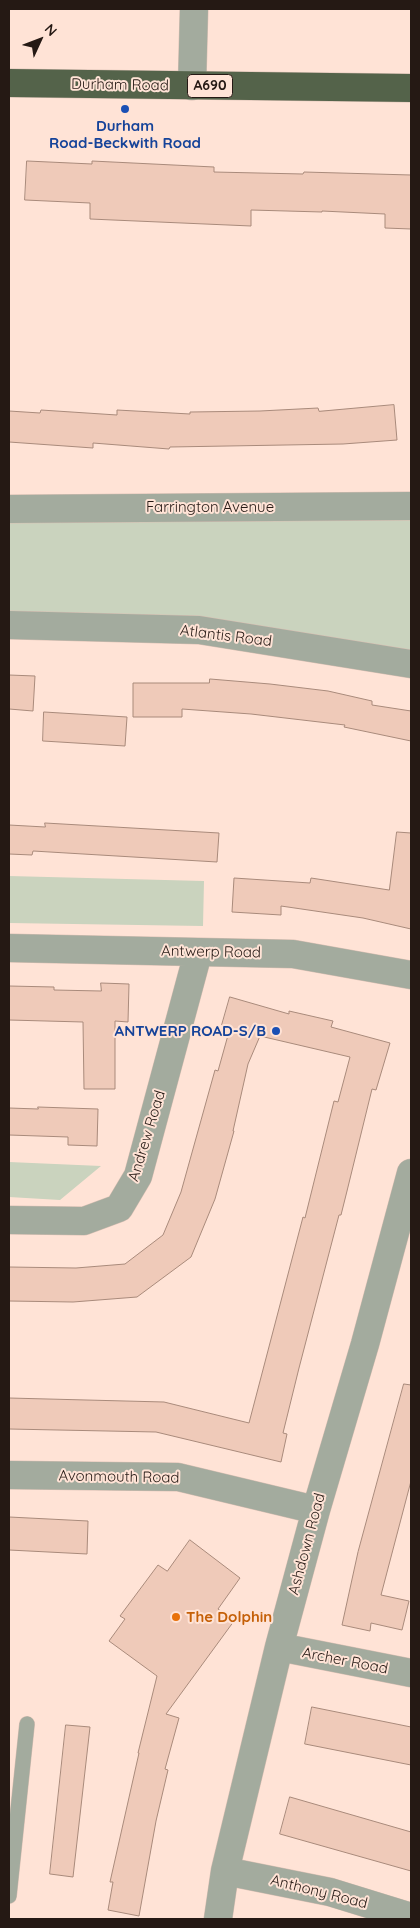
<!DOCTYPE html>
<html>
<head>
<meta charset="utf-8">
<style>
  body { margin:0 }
  #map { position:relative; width:420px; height:1928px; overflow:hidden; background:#ffe3d6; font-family:Quicksand,sans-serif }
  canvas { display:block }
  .frame { position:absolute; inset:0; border:10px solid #251914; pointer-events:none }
  .north { position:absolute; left:15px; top:15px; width:50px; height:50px; -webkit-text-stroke:4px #ffe3d6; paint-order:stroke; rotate:47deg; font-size:14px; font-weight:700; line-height:20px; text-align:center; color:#251914 }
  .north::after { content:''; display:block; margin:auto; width:18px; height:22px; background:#251914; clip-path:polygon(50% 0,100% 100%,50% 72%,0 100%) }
</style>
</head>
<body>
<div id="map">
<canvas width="420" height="1928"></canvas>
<div class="frame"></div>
<div class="north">N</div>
</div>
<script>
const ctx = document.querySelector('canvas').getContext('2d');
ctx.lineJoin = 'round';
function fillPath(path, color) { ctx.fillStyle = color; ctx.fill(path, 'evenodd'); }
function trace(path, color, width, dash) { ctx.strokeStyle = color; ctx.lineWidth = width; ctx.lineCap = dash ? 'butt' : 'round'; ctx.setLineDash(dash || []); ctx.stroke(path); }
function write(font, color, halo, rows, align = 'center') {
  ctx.font = font + ' Quicksand,sans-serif'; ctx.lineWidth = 4; ctx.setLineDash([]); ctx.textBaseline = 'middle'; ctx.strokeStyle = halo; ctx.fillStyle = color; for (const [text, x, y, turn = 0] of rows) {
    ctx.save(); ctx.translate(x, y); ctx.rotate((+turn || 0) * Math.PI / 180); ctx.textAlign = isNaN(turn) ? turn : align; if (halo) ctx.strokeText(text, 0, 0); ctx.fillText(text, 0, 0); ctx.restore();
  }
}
fillPath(new Path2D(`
  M411 506V664L9 625V509Z
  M9 876 204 881 203 926 9 923Z
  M9 1163V1162L101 1166 60 1200 9 1197Z`), '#cad3be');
const building = new Path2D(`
  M27 161 92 164V161L214 167V172L303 174 304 172 411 175V229L385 228V214L322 211V212L251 210V226L90 219V203L25 200Z
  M394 405 397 440 343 444 170 447 169 449 93 443V448L9 442V411L40 413 41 410 117 415V410L190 414V412L260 411 318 408 319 411Z
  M9 675 35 676 33 711 9 709Z
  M210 679 270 684 328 691 372 701V705L411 711V741L344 727 345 725 251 714 182 709V717H133V683H209Z
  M44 712 127 717 125 746 43 741Z
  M45 823 219 833 217 862 33 851 32 855 9 854V825L45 827Z
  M397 832 411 833V929L363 918 281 906V915L232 912 234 878 310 883 311 878 389 890Z
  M101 983 129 984 128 1022 115 1021V1089H84L83 1022 9 1020V986L54 987V990L101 991Z
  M230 997 289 1014V1011L333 1021 331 1027 390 1043 376 1090 372 1089 347 1191 341 1215H339L299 1368 283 1433 287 1434 281 1462 156 1432 9 1429V1398L164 1402 249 1423 303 1217 305 1218 334 1101 338 1102 350 1057 260 1036 248 1064 233 1131H234L215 1199 191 1257 137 1297 73 1302 9 1301V1267L76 1268 125 1264 163 1235 181 1192 215 1070 218 1071 230 1028 222 1025Z
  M38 1107 98 1109 97 1146 68 1145V1137L9 1135V1108L38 1109Z
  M404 1384 411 1385V1481L381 1595 409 1601 402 1630 371 1623 370 1631 342 1625 358 1552Z
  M9 1517 88 1521 87 1554 9 1550Z
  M190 1540 240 1578 218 1609 234 1621 166 1714 179 1718 165 1769 168 1770 156 1821 139 1916 108 1910 113 1882H110L139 1753H138L157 1676 109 1641 125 1619 120 1616 158 1565 167 1571Z
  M312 1707 411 1727V1765L305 1744Z
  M66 1725 90 1727 73 1877 50 1874Z
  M290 1797 411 1832V1871L280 1834Z`);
fillPath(building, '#efcab9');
trace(building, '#a98a7b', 1);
const lane = new Path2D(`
  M9 1896 27 1724`);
const street = new Path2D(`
  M192 86 194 9
  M9 509 411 506
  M9 625 199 630 411 664
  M9 948 293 954 411 975
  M9 1220 84 1221 119 1208 138 1176 198 953
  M9 1475 178 1477 316 1510
  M279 1647 411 1673
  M225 1871 330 1892 411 1917
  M218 1919 225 1871 279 1647 316 1510 365 1344 411 1173`);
const highway = new Path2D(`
  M9 83 411 88`);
trace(lane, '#d8bfb3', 16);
trace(street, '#d8bfb3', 29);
trace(highway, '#d8bfb3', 29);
trace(lane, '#a3ab9e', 15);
trace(street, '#a3ab9e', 28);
trace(highway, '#54634a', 28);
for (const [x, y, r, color] of [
  [125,109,5,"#1a4fb4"],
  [276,1031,5,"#1a4fb4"],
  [176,1617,5,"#e8710a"]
]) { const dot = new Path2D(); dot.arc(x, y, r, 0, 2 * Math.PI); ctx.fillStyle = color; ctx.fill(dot); trace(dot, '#ffe3d6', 2); }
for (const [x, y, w] of [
  [210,86,45]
]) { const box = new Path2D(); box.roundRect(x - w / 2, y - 11.5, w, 23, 4); ctx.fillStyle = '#ffe3d6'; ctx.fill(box); trace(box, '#251914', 1); }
write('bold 14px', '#251914', null, [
  ["A690",210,86]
]);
write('15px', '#251914', '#ffe3d6', [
  ["Durham Road",120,85,1],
  ["Farrington Avenue",210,507],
  ["Atlantis Road",226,636,7],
  ["Antwerp Road",211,952,1],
  ["Andrew Road",147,1136,-73],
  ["Avonmouth Road",119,1477,1],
  ["Ashdown Road",307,1544,-75],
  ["Archer Road",345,1661,11],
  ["Anthony Road",319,1892,14]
]);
write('bold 15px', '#164399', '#ffe3d6', [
  ["Durham",125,126],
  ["Road-Beckwith Road",125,143],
  ["ANTWERP ROAD-S/B",266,1031,"right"]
]);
write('bold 15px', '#c56008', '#ffe3d6', [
  ["The Dolphin",186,1617]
], 'left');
</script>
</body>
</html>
